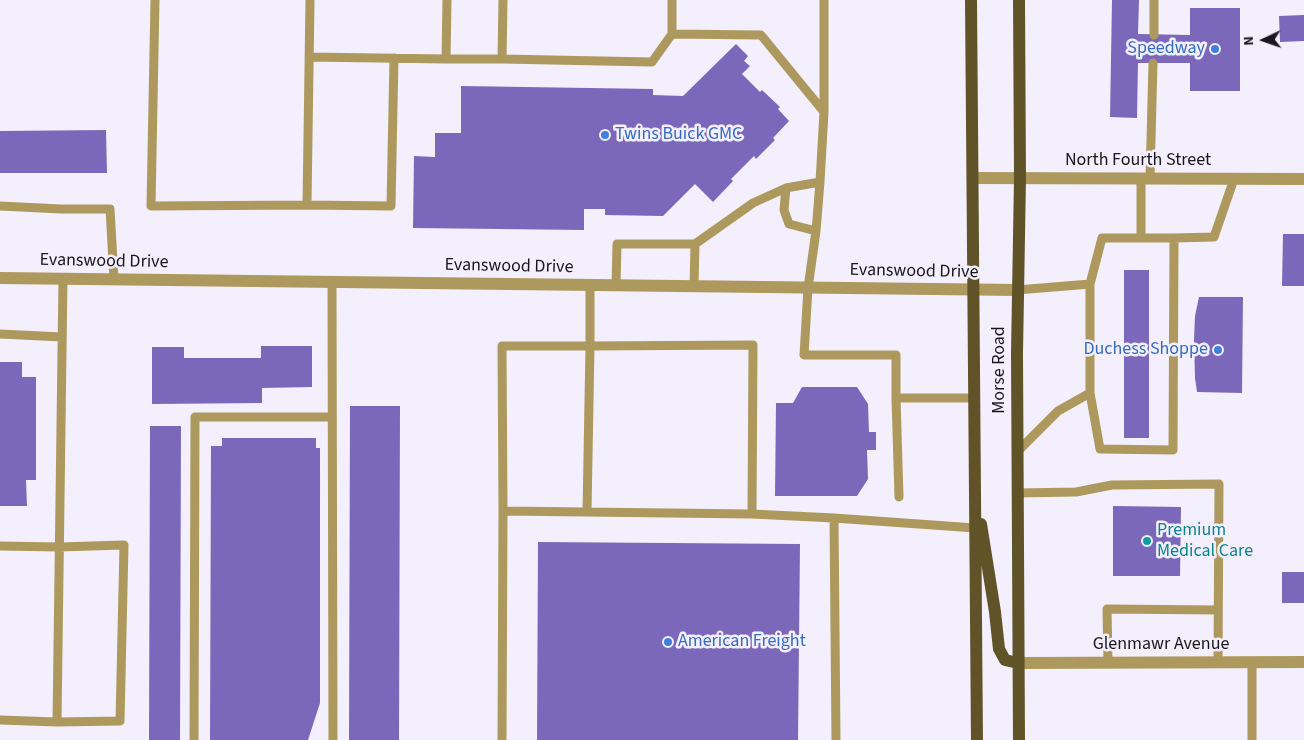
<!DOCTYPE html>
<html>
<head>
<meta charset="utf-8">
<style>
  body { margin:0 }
  #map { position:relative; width:1304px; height:740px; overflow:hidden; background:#f4effc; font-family:"Source Sans 3",sans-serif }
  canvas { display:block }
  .north { position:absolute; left:1239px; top:15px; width:50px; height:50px; -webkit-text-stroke:4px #f4effc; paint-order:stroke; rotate:267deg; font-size:14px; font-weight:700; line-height:20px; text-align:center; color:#19161d }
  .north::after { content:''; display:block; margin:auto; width:18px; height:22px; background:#19161d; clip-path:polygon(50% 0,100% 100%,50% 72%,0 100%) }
</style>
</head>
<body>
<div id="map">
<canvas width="1304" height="740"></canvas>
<div class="north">N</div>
</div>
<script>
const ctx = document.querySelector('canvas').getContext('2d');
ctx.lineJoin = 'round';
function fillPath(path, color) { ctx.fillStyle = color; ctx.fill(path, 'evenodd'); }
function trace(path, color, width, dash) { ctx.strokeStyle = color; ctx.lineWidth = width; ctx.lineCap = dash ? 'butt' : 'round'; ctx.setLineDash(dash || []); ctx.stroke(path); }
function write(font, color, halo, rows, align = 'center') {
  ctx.font = font + ' "Source Sans 3",sans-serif'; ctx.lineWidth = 5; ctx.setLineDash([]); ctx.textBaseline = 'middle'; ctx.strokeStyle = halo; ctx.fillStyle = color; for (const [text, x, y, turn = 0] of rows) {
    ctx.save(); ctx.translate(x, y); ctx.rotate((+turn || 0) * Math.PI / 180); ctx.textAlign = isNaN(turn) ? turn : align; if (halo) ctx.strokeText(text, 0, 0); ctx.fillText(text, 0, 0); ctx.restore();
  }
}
fillPath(new Path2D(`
  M1112 0H1139L1138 34 1190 35V8H1240V91H1190V63H1138L1137 118 1110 117Z
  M1304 15V41L1280 42 1279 16Z
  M736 44 748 56 744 61 750 66 742 74 760 92 762 90 780 107 778 109 789 121 773 138 775 140 756 159 754 156 731 179 733 181 713 202 695 184 663 216 605 215V209H584V230L413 228 414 156 435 157V133H461V86L653 89V95L683 96Z
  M106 130 107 173H0V131Z
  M1283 234H1304V286H1282Z
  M1124 270H1149V438H1124Z
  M1199 297H1243L1242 393 1197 392 1195 378 1194 340 1195 316Z
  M261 346H312V387L262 388V403L152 404V347H184V358H261Z
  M0 362H22V377H36V480H26L27 506H0Z
  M802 387H857L868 404 869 432H876V450H867L868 479 857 496H775L776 403H793Z
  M350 406H400L399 740H349Z
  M150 426H181L180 740H149Z
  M222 438H316V448H320V703L308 740H210L211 446H222Z
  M1113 506 1181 507 1180 576H1113Z
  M538 542 800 544 798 740H537Z
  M1282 572H1304V603H1282Z`), '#7c68bb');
trace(new Path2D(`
  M155 0 151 206 307 205 310 0
  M447 0 446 59H502L503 0
  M824 0V112
  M1154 0V35
  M672 34V0
  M309 57 446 59
  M502 59 652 62 672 34 761 35 824 112 820 182 816 231 808 288 804 355H896V398H974
  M1150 178 1153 63
  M786 188 784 210 789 224 816 231
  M307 205 391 206 394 58
  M0 206 61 209H110L114 279
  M1141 238V178
  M1174 238 1214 237 1234 179
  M332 283 333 740
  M590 286V346H502L503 511 752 514 834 518 975 528
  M616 286 617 244H695L753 203 786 188 820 182
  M694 286 695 244
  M1017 290 1090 284V393L1100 449 1173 450 1174 238H1102L1090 284
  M0 334 62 337
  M896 398 899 497
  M1017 452 1058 411 1090 393
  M1017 493 1076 492 1112 485 1219 484 1218 662
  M587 512 590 346 753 345 752 514
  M834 518 836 740
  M0 546 59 547 124 545 120 721 57 722
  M1108 662 1107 609 1218 610
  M0 720 57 722 63 278
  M194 740 195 417H332
  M502 740 503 511
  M1252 740V662`), '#ad995d', 9);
trace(new Path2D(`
  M973 178 1304 179
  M0 278 1017 290
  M1018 663 1304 662`), '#ad995d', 12);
trace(new Path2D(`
  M971 0 977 740
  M981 524 995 612 999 649 1005 660 1018 663
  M1019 740 1017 353 1020 178 1019 0`), '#615328', 12);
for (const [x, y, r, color] of [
  [1215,49,5,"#3f7fe0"],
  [605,135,5,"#3f7fe0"],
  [1218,350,5,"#3f7fe0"],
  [1147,541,5,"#0f9aa8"],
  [668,642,5,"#3f7fe0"]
]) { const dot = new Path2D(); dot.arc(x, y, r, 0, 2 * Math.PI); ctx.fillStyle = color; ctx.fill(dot); trace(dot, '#f4effc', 2); }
write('18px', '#366cbe', '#f4effc', [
  ["Speedway",1205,49],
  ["Twins Buick GMC",615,135,"left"],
  ["Duchess Shoppe",1208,350],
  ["American Freight",678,642,"left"]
], 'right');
write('18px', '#19161d', '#f4effc', [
  ["North Fourth Street",1138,161],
  ["Evanswood Drive",104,262,1],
  ["Evanswood Drive",509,267,1],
  ["Evanswood Drive",914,272,1],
  ["Morse Road",1000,370,-90],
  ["Glenmawr Avenue",1161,645]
]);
write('18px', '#0d838f', '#f4effc', [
  ["Premium",1157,531],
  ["Medical Care",1157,552]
], 'left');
</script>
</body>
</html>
